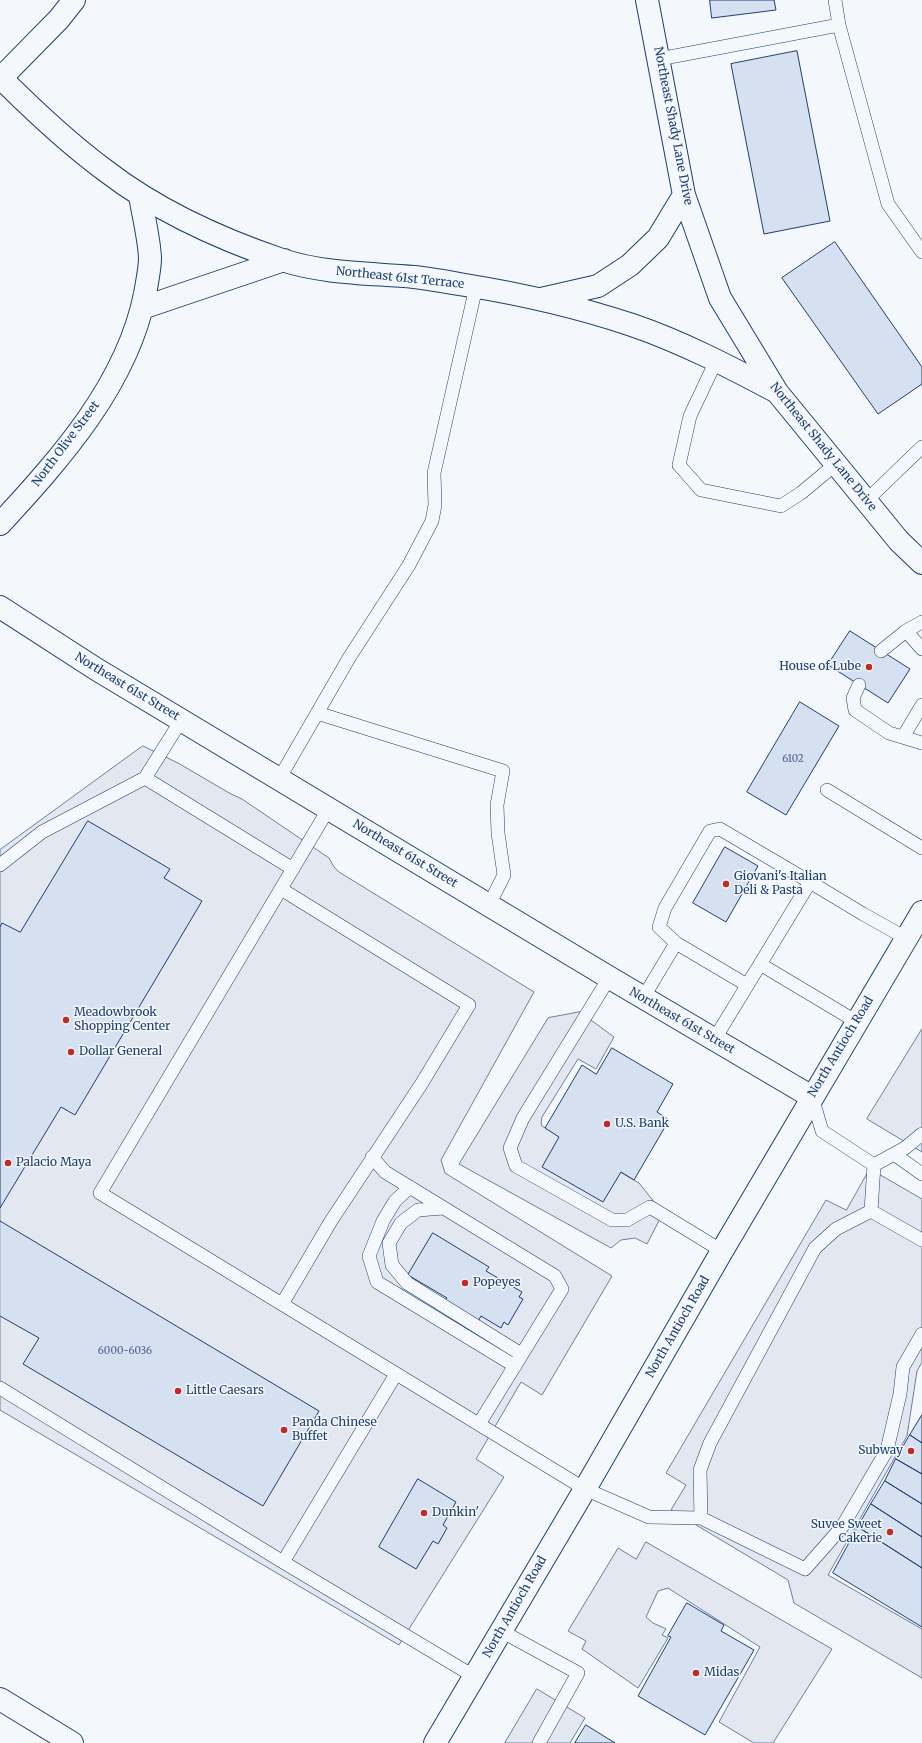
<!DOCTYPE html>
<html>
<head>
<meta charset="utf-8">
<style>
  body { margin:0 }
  canvas { display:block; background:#f4f7fb }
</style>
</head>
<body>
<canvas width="922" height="1743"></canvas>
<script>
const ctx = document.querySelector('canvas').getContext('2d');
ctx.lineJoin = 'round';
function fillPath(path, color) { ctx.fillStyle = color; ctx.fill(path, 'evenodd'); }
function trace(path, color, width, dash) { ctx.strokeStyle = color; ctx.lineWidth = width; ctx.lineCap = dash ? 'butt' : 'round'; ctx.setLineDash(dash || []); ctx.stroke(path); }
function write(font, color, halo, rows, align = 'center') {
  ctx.font = font + ' Merriweather,serif'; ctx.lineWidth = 3; ctx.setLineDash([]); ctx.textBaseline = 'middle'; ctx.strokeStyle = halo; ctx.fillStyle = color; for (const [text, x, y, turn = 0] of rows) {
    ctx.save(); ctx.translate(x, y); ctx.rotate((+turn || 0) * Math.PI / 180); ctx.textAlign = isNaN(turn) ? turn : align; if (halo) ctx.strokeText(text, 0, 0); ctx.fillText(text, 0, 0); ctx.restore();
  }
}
const parking = new Path2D(`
  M143 746 178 763 231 794 242 799 329 858 334 867 339 872 534 992 441 1160 445 1173 612 1276 542 1395 521 1382 476 1459 504 1477 399 1645 0 1410V850Z
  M580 1012 614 1037 596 1069 578 1059 542 1117 541 1123 542 1126 639 1183 663 1213 647 1244 635 1238 621 1240 611 1248 459 1164 548 1018Z
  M922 1029V1152L867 1119Z
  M870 1169 922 1199V1362L917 1371 907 1436 828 1575 922 1629V1678L794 1603 788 1580 671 1510 686 1485 666 1473 826 1200 846 1210Z
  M646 1542 832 1649 773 1743H754L719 1722 760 1647 668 1588 658 1591 646 1617 653 1623 666 1629 662 1635 668 1638 638 1688 582 1649 586 1641 568 1631 618 1548 636 1559Z
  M537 1689 585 1718 570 1743H505Z`);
fillPath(parking, '#e3e8f0');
trace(parking, '#687fa3', 1);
const building = new Path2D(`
  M710 0H774L776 10 712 18Z
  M797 51 830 221 764 234 731 64Z
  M835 242 922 367V384L878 414 782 278Z
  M850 631 910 669 888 703 828 665Z
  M800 702 839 726 786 815 747 792Z
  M88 821 170 869 164 878 202 901 75 1115 61 1107 0 1208V927L2 923 20 932Z
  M725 847 758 866 726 922 693 903Z
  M612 1048 673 1084 657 1112 669 1120 634 1180 621 1172 603 1202 542 1167 559 1137 545 1128 582 1065 596 1074Z
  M0 1221 319 1411 263 1506 23 1364 39 1338 0 1316Z
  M433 1233 489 1267 486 1271 522 1292 519 1297 523 1299 508 1325 504 1322 501 1328 481 1316 477 1323 443 1302 447 1298 408 1275Z
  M922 1415V1443L910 1435Z
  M910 1435 922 1443V1474L896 1459Z
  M896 1459 922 1474V1504L885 1481Z
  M418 1479 456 1502 443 1525 447 1528 438 1544 433 1541 416 1569 379 1547Z
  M885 1481 922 1504V1537L871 1504Z
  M871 1504 922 1537V1568L858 1527Z
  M858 1527 922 1568V1627L833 1573Z
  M687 1603 724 1625 721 1631 754 1650 705 1735 638 1696 671 1637 668 1636Z
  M586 1725 615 1743H575Z`);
fillPath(building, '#d5e0f0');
trace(building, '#1d3f73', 1);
const service = new Path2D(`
  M835 0 839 25 888 204 922 252
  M659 59 839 25
  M716 361 690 416 679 465 701 490 781 506 801 493 836 464
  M866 501 922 447
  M906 631 922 649
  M881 651 906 631 922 622
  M859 685 853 698 855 710 889 733 922 743
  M317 713 503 771 497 805 498 833 504 875 489 905
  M182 719 145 778 293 869
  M903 737 922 705
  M279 779 349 658 409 565 432 521 435 505 434 473 476 287
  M827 790 922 848
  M329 808 100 1193 585 1489 649 1517 701 1518 805 1569 842 1527 887 1450 900 1394 903 1367 922 1334
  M0 865 42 832 145 778
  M810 882 863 914 906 938
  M281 889 469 1005 422 1083 331 1221 282 1304
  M676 943 747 985
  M760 964 857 1022
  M609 978 523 1118 510 1148 516 1166 612 1220H627L650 1207 722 1251
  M643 998 676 943 659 927 665 908 710 831 720 829 810 882 714 1040
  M812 1097 822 1131 874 1165 871 1211
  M894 1154 922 1174
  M372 1157 385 1172 555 1276 562 1289 479 1424
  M874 1165 905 1148 922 1134
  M410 1187 395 1201 383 1221 369 1256 377 1282 515 1366
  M443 1208 418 1210 401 1223 389 1243 392 1265 407 1283 521 1354
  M396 1374 283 1562 475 1677
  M0 1388 283 1562
  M701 1518 700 1470 710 1443 815 1248 836 1229 871 1211 922 1240
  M501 1631 578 1673 539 1743`);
const minor = new Path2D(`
  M647 0 684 195 720 298 777 392 899 541 922 563
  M0 77C33 110 68 143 106 171 158 211 220 239 282 260 325 274 370 273 414 277 431 279 448 282 465 285 521 294 578 307 632 325 682 342 730 367 777 392
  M1 78 59 19 74 0
  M541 299 598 286 630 265 658 238 684 195
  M142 308 284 260
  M0 524C61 458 127 384 145 294 147 282 150 269 150 258 149 237 143 215 140 195
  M0 607 96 669 605 975 812 1097
  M0 1699 72 1743`);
const primary = new Path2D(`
  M435 1743 585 1489 722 1251 922 912`);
trace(service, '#1d3f73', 14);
trace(minor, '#1d3f73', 24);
trace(primary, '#1d3f73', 24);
trace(service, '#f4f7fb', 13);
trace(minor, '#f4f7fb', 22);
trace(primary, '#f4f7fb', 22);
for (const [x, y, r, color] of [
  [869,667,4,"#c62828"],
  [726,884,4,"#c62828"],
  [66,1020,4,"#c62828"],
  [71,1052,4,"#c62828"],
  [607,1124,4,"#c62828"],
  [8,1163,4,"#c62828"],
  [465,1283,4,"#c62828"],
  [178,1391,4,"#c62828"],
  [284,1430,4,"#c62828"],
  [911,1451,4,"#c62828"],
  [424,1513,4,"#c62828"],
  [890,1532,4,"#c62828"],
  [696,1673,4,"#c62828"]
]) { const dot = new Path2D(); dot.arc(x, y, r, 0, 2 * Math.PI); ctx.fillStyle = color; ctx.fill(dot); trace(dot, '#f4f7fb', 1.5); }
write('10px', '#4b6792', null, [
  ["6102",793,759],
  ["6000-6036",125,1351]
]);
write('12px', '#1d3f73', '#f4f7fb', [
  ["Northeast Shady Lane Drive",673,126,79],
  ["Northeast 61st Terrace",400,278,6],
  ["North Olive Street",66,444,-53],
  ["Northeast Shady Lane Drive",823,447,51],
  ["Northeast 61st Street",127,687,31],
  ["Northeast 61st Street",405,854,31],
  ["Northeast 61st Street",682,1021,30],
  ["North Antioch Road",841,1047,-59],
  ["North Antioch Road",678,1327,-60],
  ["North Antioch Road",515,1607,-60]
]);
write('12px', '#1d3f73', '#f4f7fb', [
  ["House of Lube",861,667,"right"],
  ["Giovani's Italian",734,877],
  ["Deli & Pasta",734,891],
  ["Meadowbrook",74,1013],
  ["Shopping Center",74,1027],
  ["Dollar General",79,1052],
  ["U.S. Bank",615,1124],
  ["Palacio Maya",16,1163],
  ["Popeyes",473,1283],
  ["Little Caesars",186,1391],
  ["Panda Chinese",292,1423],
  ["Buffet",292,1437],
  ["Subway",903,1451,"right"],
  ["Dunkin'",432,1513],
  ["Suvee Sweet",882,1525,"right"],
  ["Cakerie",882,1539,"right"],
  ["Midas",704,1673]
], 'left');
</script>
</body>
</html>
